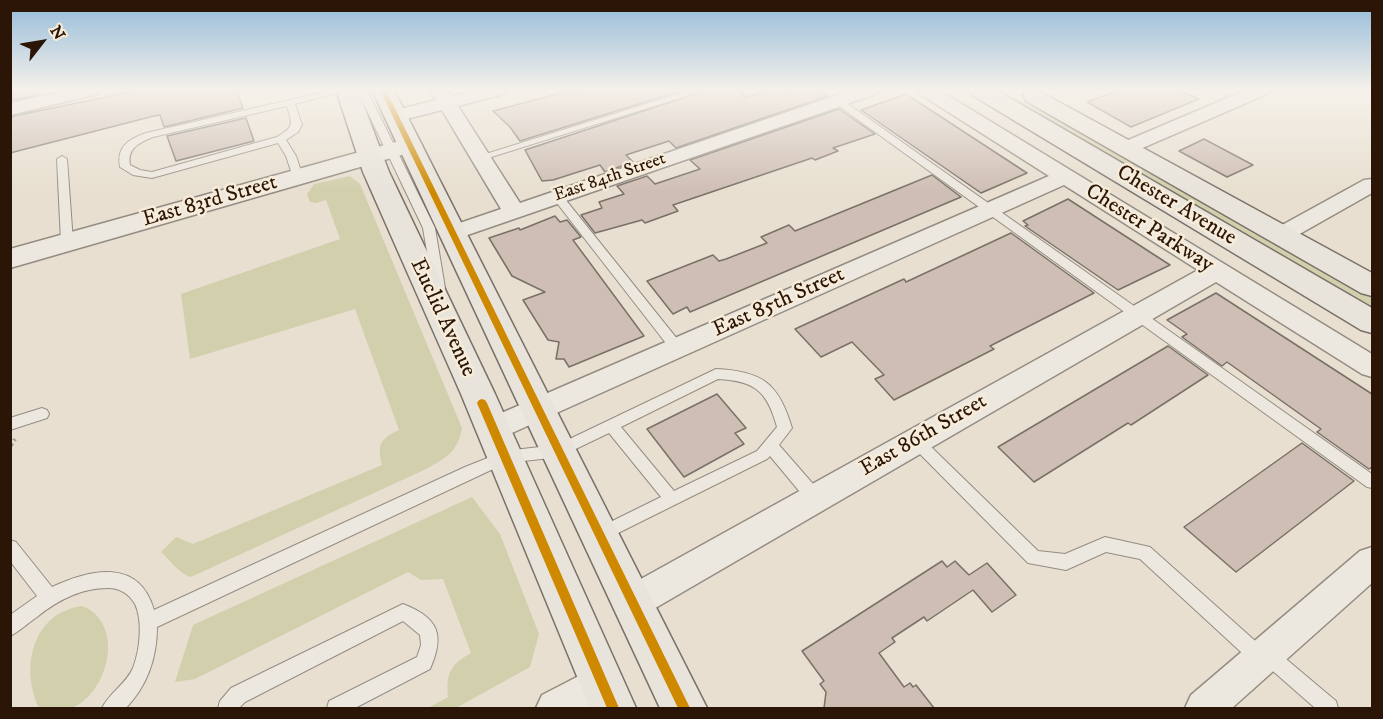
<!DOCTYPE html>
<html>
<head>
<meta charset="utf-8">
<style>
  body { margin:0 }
  #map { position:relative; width:1383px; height:719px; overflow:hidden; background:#e8dfd0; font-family:"IM FELL DW Pica",serif }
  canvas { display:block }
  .frame { position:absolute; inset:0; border:12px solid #2a1506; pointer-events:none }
  .north { position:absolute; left:12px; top:12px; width:60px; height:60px; -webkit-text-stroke:4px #f7ecd9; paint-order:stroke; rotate:59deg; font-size:16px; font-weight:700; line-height:24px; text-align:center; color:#2a1506 }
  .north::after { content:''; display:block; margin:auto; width:21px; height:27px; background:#2a1506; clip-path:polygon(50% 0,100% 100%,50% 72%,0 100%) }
</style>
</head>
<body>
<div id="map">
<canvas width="1383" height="719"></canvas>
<div class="frame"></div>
<div class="north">N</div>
</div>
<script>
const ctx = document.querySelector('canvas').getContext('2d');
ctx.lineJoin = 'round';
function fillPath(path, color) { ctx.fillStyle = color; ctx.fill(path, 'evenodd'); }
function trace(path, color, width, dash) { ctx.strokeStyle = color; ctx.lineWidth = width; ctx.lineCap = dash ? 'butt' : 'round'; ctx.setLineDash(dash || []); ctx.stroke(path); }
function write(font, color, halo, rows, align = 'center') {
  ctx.font = font + ' "IM FELL DW Pica",serif'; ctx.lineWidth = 5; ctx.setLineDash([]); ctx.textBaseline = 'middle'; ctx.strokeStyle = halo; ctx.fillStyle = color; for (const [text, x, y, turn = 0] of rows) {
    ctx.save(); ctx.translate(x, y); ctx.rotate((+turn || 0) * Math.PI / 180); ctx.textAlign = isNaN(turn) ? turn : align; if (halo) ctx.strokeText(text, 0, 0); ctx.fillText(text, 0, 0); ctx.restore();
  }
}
fillPath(new Path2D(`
  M1007 95 1049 113 1372 298V309L1005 96Z
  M350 176 360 184 462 428C458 453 444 459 424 470L191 577C178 573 171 561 161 552L176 537 193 544 382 465C377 444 380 439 399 430L355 309 190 359 181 294 340 239 326 200 316 203 310 202 307 194 314 184Z
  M472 497 500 534 539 634 530 667 456 708H428L448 697C446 673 450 665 471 653L443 579 421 580 408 572 195 679 175 682 193 625Z
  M82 606C125 622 110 692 72 708 64 711 48 709 39 708 20 668 32 613 82 606Z`), '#d2cfad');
const building = new Path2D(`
  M13 90H38V95L13 100Z
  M140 90H236L243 108 164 127 160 115 154 116 10 153V119L14 116Z
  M572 90 575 93 585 90H684L520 141 510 127 493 111Z
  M707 90H742L744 98 768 90H783L787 93 796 90H820L828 96 676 148 669 141 626 155 633 162 605 172 600 165 553 180 542 181 525 150Z
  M1119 90H1179L1199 99 1131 127 1087 102Z
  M906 94 1027 173 981 193 861 110Z
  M839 109 875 134 833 148 838 151 815 160 812 158 673 205 678 211 645 223 642 220 595 233 581 215 602 208 599 202 624 194 617 186 647 176 655 184 700 169 690 160Z
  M246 118 254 141 176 161 167 136Z
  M1204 139 1253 165 1227 177 1179 151Z
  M932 175 961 197 690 312 687 307 673 314 647 281 713 255 719 261 726 259 767 243 761 237 789 225 795 231Z
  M1068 199 1170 265 1118 290 1025 226 1028 225 1023 221Z
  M555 216 560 222 567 220 581 237 573 240 644 336 569 367 564 359H556L559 342 548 340 523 300 545 292 512 276 489 238 519 228 520 230Z
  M1011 233 1094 293 990 346 994 349 894 400 875 379 884 375 852 342 821 357 795 329 904 279 906 282Z
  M1216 293 1372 394V467L1369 469 1317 432 1321 429 1227 362 1222 366 1182 337 1187 334 1167 320Z
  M1168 346 1208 375 1131 425 1128 423 1034 482 998 447Z
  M717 394 746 428 735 433 744 444 684 477 647 429Z
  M1302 443 1354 481 1236 572 1184 527Z
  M942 561 947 567 955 561 969 575 987 563 1016 595 992 612 973 590 927 621 924 617 892 638 895 642 879 653 904 687 910 683 913 687 916 685 934 708H824L826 692 820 684 824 681 802 651Z`);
fillPath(building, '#cfbeb3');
trace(building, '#797168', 1.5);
const service = new Path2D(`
  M333 90H349L295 104 302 125 298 132 286 140 296 156 303 177 302 179 298 180 293 177 286 156 278 143 152 178 133 175 120 167C116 147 129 139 146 133ZM287 106C292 125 295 126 277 137L152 172 140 170 130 165C127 148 139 143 153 137Z
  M357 90H367L435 228 445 288 443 291H435L433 288 423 228Z
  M691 90H705L485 159 481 160 476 157Z
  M835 99H841L1372 474V488L1367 487 835 103Z
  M62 156 67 159 73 242 67 246 61 242 57 159Z
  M557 193 561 194 682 345 684 348 682 351H672L553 198 552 196Z
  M716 369C763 371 779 384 792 428L779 445 821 493 823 498 821 503 815 505 809 503 770 456 767 459 600 542 594 540 592 535 594 530 661 497 609 433 559 457 506 463 157 627C157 658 147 686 126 708H102C109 693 126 684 133 668 140 650 143 621 135 604 129 594 120 588 108 588 81 588 58 600 37 617 28 623 20 631 10 636V615L37 596 10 561V540L16 542 52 587C91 569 139 558 154 610L465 467 505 451 557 445ZM718 379C755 381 767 391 777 427L757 451 674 491 621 427Z
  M42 408 47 410 49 414 47 418 10 430V418Z
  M916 435 921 437 1038 551 1065 554 1105 537 1150 547 1262 647 1267 645 1273 648 1336 701 1338 708H1315L1266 665 1260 667 1254 664 1140 559 1106 552 1066 570 1028 563 911 445 909 441 911 437Z
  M403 604C439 618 445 635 430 669L355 708H327L329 701 417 657 421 645 420 635 403 621 245 702 239 708H218L220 701 231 688Z`);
const minor = new Path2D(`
  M69 90H101L98 94 10 115V103Z
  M430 90H448L452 96 476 90H507L504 94 458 106 520 203 852 90H879L876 94 453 240 445 238 442 233 445 228 501 209 442 110 395 122 388 120 385 116 388 112 436 100Z
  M917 90H939L1372 354V377L1362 374 1216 282 645 614 633 619 621 614 616 602 621 590 1198 270 1064 185 503 437 493 441 483 437 478 429 483 421 1049 176 920 94Z
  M1246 90H1270L1267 94 1133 152H1119L1116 148 1119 144Z
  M1372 179V193L1289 240 1281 242 1273 240 1269 235 1273 230 1364 180Z
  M1372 547V583L1232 708H1185L1191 695 1360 551Z
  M602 664 615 670 621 683 615 696 593 708H536L542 695Z`);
const tertiary = new Path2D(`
  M410 138 419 140 422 145 419 150 10 268V249Z`);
const primary = new Path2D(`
  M336 90H358L389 172 495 394 636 708H590L461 394 363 172Z
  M372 90H394L707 708H660Z
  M969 90H996L1372 308V333L1361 330 972 95Z
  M1037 90 1372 273V296L1361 293 1026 101 1023 96 1026 91Z`);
trace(service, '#948c82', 2);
trace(minor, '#948c82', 3);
trace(tertiary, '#948c82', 3);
trace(primary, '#797168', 3);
trace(new Path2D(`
  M10 447 15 439`), '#a7a099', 4, [4.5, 3]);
fillPath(service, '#ece8e0');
fillPath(minor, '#ece8e0');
fillPath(tertiary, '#ece8e0');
fillPath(primary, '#e9e4db');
fillPath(new Path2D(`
  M380 90H386L690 708H678Z
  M482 399 485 400 487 403 619 708H607L477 403 479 400Z`), '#ce8901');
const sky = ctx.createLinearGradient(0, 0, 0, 191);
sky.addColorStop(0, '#94bbda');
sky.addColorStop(0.47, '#f5f1ea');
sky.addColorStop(1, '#f5f1ea00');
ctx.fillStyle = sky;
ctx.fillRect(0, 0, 1383, 191);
write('18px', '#2a1506', '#f7ecd9', [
  ["East 84th Street",610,178,-19]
]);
write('22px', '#2a1506', '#f7ecd9', [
  ["East 83rd Street",210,202,-16],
  ["Chester Avenue",1176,206,31],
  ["Chester Parkway",1149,229,32],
  ["East 85th Street",779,303,-24],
  ["Euclid Avenue",442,318,65],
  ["East 86th Street",924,436,-30]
]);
</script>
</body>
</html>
